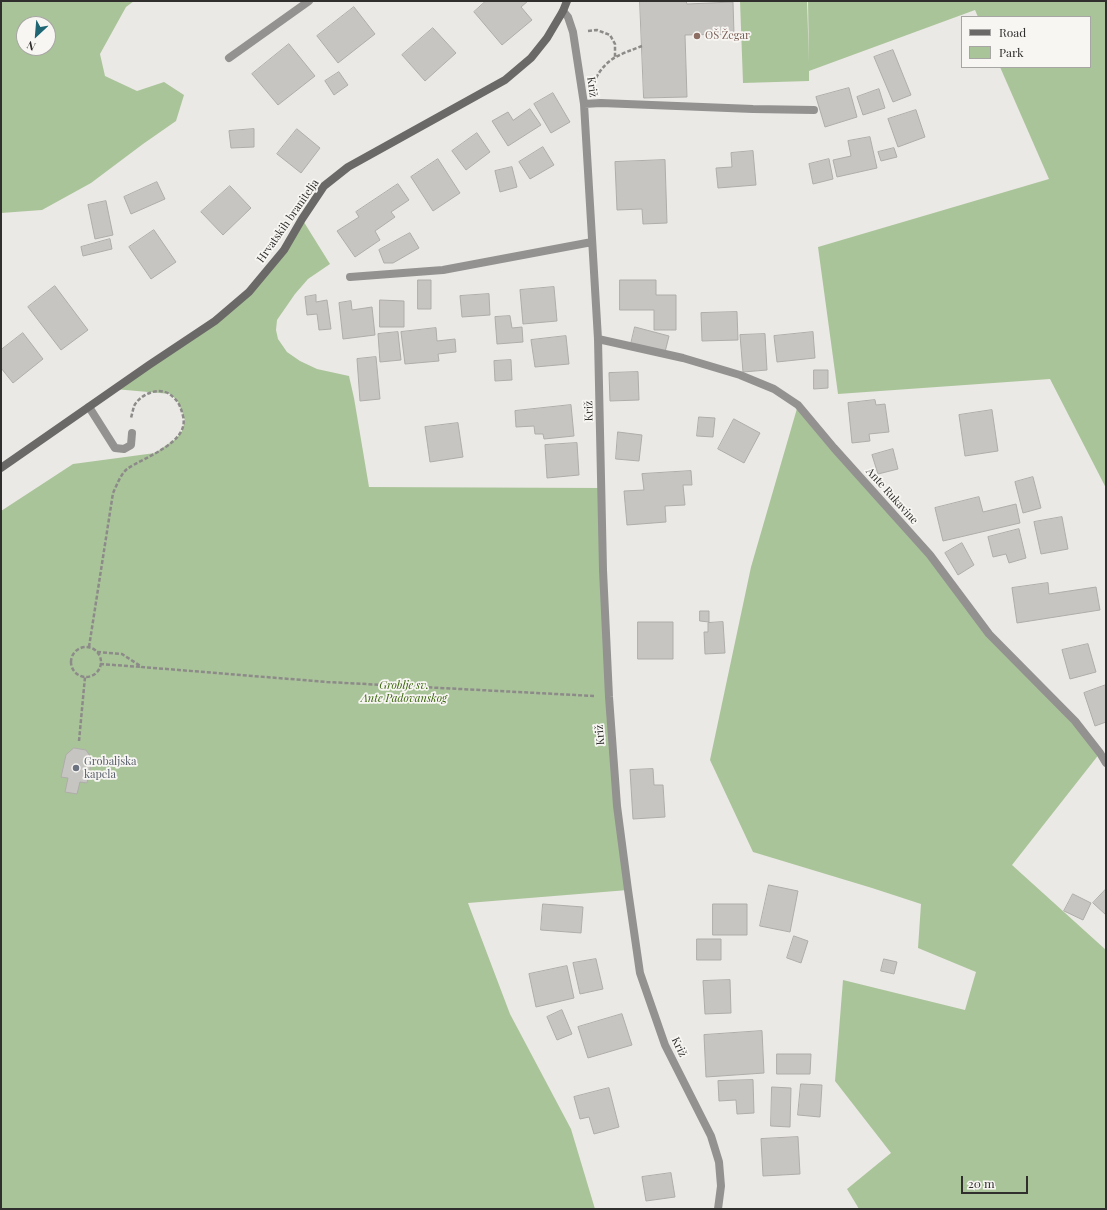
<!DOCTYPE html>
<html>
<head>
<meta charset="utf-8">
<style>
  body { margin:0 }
  #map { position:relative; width:1107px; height:1210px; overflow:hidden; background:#ebe9e5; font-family:"Playfair Display",serif }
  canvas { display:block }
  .frame { position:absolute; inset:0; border:2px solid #302f2e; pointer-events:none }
  .legend { position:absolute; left:961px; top:16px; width:130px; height:52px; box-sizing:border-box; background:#f8f6f3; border:1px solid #a8a6a4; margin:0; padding:5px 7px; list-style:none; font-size:12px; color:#302f2e }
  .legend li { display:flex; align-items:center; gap:8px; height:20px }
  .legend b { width:20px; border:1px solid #a8a6a4 }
  .north { position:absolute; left:16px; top:16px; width:40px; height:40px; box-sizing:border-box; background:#f8f6f3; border:1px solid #a8a6a4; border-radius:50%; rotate:206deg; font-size:11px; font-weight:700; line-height:16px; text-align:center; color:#302f2e }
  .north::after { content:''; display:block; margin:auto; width:14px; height:18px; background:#1e6674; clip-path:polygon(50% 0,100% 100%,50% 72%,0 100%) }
  .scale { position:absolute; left:961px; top:1176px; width:67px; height:18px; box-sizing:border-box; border:2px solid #302f2e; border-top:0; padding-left:5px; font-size:12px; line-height:14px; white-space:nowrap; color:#302f2e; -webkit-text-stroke:3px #f8f6f3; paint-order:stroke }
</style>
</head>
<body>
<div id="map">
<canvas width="1107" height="1210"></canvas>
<div class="frame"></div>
<ul class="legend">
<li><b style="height:5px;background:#6b6967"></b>Road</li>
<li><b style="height:11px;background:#aac49a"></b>Park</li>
</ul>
<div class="north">N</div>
<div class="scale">20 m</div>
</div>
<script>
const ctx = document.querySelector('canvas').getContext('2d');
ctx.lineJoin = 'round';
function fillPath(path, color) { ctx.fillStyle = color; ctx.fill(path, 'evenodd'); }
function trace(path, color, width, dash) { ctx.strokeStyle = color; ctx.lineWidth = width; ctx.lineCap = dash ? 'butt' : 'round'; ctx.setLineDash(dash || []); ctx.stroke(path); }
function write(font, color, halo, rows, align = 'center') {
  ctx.font = font + ' "Playfair Display",serif'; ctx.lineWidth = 3.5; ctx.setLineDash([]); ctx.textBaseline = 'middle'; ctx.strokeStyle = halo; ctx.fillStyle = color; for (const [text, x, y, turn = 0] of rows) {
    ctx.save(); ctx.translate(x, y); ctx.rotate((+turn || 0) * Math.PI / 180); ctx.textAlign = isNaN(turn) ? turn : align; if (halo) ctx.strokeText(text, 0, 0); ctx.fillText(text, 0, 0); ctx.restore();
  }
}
fillPath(new Path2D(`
  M1 1H134L126 7 100 54 105 76 137 91 164 82 184 95 176 121 143 144 91 183 42 210 1 213ZM24 24H48V48H24Z
  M740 1H807L809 62 808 1H1106V488L1050 379 838 394 818 247 1049 179 1000 67H1090V17H978L975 10 809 71V81L743 83Z
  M302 219 330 264 308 279 295 294 277 320 276 330 278 339 287 352 300 361 317 369 349 376 354 398 369 487 602 488 609 697 628 890 468 903 510 1014 571 1129 595 1209H1V511L73 464 155 453 168 444 176 439 182 431 185 421 182 411 178 402 171 394 114 389 249 292Z
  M798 405 930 555 989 634 1100 753 1012 865 1106 950V1209H859L847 1189 891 1153 835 1081 843 980 965 1010 976 972 918 948 921 904 872 888 753 852 710 760 751 567Z`), '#aac49a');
const building = new Path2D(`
  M486 1H528L521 7 532 20 502 45 474 12Z
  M640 1H686L687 4 733 2 734 34 685 35 687 97 644 98Z
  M354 7 375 34 338 63 317 36Z
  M433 28 456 53 425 81 402 55Z
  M289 44 315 76 278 105 252 74Z
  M893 50 911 95 893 102 874 57Z
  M339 72 348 85 334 95 325 81Z
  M849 88 857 117 825 127 816 97Z
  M879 89 885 108 863 115 857 97Z
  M553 93 570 122 551 133 534 104Z
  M530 109 541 125 508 146 492 121 508 112 513 120Z
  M916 110 925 137 898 147 888 119Z
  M254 129V147L231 148 229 131Z
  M297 129 320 148 301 173 277 154Z
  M477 133 490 152 466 170 452 151Z
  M870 137 877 168 837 177 833 160 851 156 848 141Z
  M543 147 554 165 530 179 519 162Z
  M894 148 897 157 881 161 878 152Z
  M753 151 756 185 718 188 716 168 732 167 731 153Z
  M438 159 460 193 433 211 411 177Z
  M829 159 833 179 813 184 809 164Z
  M665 160 667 223 643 224 642 209 617 210 615 162Z
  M512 167 517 187 500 192 495 171Z
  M157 182 165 199 131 214 124 197Z
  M398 184 409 200 391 212 395 217 375 231 380 240 355 257 337 231 359 217 356 212Z
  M230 186 251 208 223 235 201 212Z
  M106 201 113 235 95 239 88 205Z
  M154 230 176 262 151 279 129 247Z
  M410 233 419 248 393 263H384L379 250Z
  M110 239 112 249 83 256 81 247Z
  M418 280H431V309H418Z
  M620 280H656V295H676V330H654V310H620Z
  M55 286 88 330 61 350 28 307Z
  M554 287 557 321 523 324 520 290Z
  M489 294 490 315 462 317 460 296Z
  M316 295V302L327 300 331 329 319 330 317 314 307 315 305 297Z
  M380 300 404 301V327H380Z
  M351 301 352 310 372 307 375 335 343 339 339 303Z
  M737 312 738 340 702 341 701 313Z
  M510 316 512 328 522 327 523 342 497 344 495 317Z
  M635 327 669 336 665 352 631 344Z
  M436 328 437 341 455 339 456 352 438 354 439 361 405 364 401 332Z
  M398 332 401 360 380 362 378 334Z
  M813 332 815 358 777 362 774 336Z
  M23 333 43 359 13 383 1 368V350Z
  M765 334 767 370 743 372 740 335Z
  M566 336 569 364 535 367 531 340Z
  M376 357 380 399 360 401 357 359Z
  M511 360 512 380 495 381 494 361Z
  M814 370H828V388L814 389Z
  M638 372 639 400 610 401 609 373Z
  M875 400 876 405 885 404 889 432 869 434 870 441 852 443 848 403Z
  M571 405 574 436 544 439 543 434H535L534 426 516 427 515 411Z
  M992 410 998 451 965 456 959 415Z
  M699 417 715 418 713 437 697 436Z
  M734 419 760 433 744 463 718 449Z
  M458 423 463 457 430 462 425 427Z
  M618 432 642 435 639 461 616 459Z
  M577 443 579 475 547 478 545 445Z
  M893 449 898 469 878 474 872 455Z
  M691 471 692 485H683L685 505 665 506 666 522 627 525 624 491 644 490 642 474Z
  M1033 477 1041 508 1023 513 1015 482Z
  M979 497 983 512 1016 504 1020 523 943 541 935 508Z
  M1062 517 1068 549 1041 554 1034 522Z
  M1019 529 1026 558 1009 563 1006 554 993 557 988 537Z
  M962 543 974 565 958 575 945 553Z
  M1048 583 1049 594 1096 587 1100 610 1017 623 1012 588Z
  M700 611H709V622L700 621Z
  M638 622H673V659H638Z
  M723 622 725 653 705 654 704 632H708V623Z
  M1088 644 1096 672 1070 679 1062 650Z
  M1106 685V722L1095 726 1084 693Z
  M74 748 86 750 92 759 87 783 80 782 77 794 65 792 68 778 61 777 66 755Z
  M653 769 654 785H663L665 817 633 819 630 770Z
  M769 885 798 891 790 932 760 926Z
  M1106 889V915L1093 903Z
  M1073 894 1091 903 1083 920 1064 911Z
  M543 904 583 907 581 933 541 930Z
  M713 904H747V935H713Z
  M794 936 808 941 801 963 787 958Z
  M697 939H721V960H697Z
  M596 959 603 989 580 994 573 963Z
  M884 959 897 962 894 974 881 971Z
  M567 966 574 998 536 1007 529 974Z
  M730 980 731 1013 705 1014 703 981Z
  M562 1010 572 1034 557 1040 547 1017Z
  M622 1014 632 1045 588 1058 578 1027Z
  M762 1031 764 1073 706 1077 704 1035Z
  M777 1054H811L810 1074H777Z
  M753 1080 754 1113 737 1114 736 1100 719 1101 718 1081Z
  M801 1084 822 1085 820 1117 798 1115Z
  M772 1087 791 1088 790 1127 771 1126Z
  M609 1088 619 1127 594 1134 589 1117 580 1119 574 1097Z
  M798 1137 800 1174 763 1176 761 1139Z
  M671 1173 675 1197 646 1201 642 1177Z`);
fillPath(building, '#c7c5c2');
trace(building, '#afadaa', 1);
trace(new Path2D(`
  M588 31 597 30 610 35 615 44V57
  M596 78C607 57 622 54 642 46
  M89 647 113 493C117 485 120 475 127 469 144 457 190 443 183 416 181 408 179 402 173 397 162 385 141 393 134 406 133 410 132 414 131 418
  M71 662a15 15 0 1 1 30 0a15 15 0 1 1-30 0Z
  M97 652 122 654 142 667 327 682 594 696
  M100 664 142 667
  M79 741 85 677`), '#8d8b89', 2.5, [4, 2]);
trace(new Path2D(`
  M89 407 115 448 124 449 131 445 132 433`), '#939291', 8);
trace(new Path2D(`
  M563 11 568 17 573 32 584 104 598 339 603 570 609 697 617 806 628 890 640 973 665 1045 711 1136 719 1162 721 1186 718 1209
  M229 58 309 1
  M584 104 601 103 753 109 814 110
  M350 277 443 270 592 242
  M598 339 683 358 740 375 774 389 798 405 834 448 930 555 989 634 1075 721 1100 753 1106 763`), '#939291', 8);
trace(new Path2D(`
  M1 468 149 365 215 321 249 292 284 250 302 219 324 186 348 167 505 80 531 58 547 38 563 11 567 1`), '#6b6967', 8);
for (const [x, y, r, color] of [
  [697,36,4,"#8d6e63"],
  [76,768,4,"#6b7280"]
]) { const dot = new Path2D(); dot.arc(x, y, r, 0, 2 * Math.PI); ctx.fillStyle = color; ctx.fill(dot); trace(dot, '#f8f6f3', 1.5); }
write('11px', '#785e54', '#f8f6f3', [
  ["OŠ Žegar",705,36]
], 'left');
write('11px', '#302f2e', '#f8f6f3', [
  ["Križ",592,87,82],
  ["Hrvatskih branitelja",288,221,-55],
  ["Križ",589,411,-91],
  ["Ante Rukavine",892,496,48],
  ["Križ",600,735,-94],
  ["Križ",679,1047,65]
]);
write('italic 11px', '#39650c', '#f8f6f3', [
  ["Groblje sv.",404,686],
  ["Ante Padovanskog",404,699]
]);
write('11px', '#5b616d', '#f8f6f3', [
  ["Grobaljska",84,762],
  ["kapela",84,775]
], 'left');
</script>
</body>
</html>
